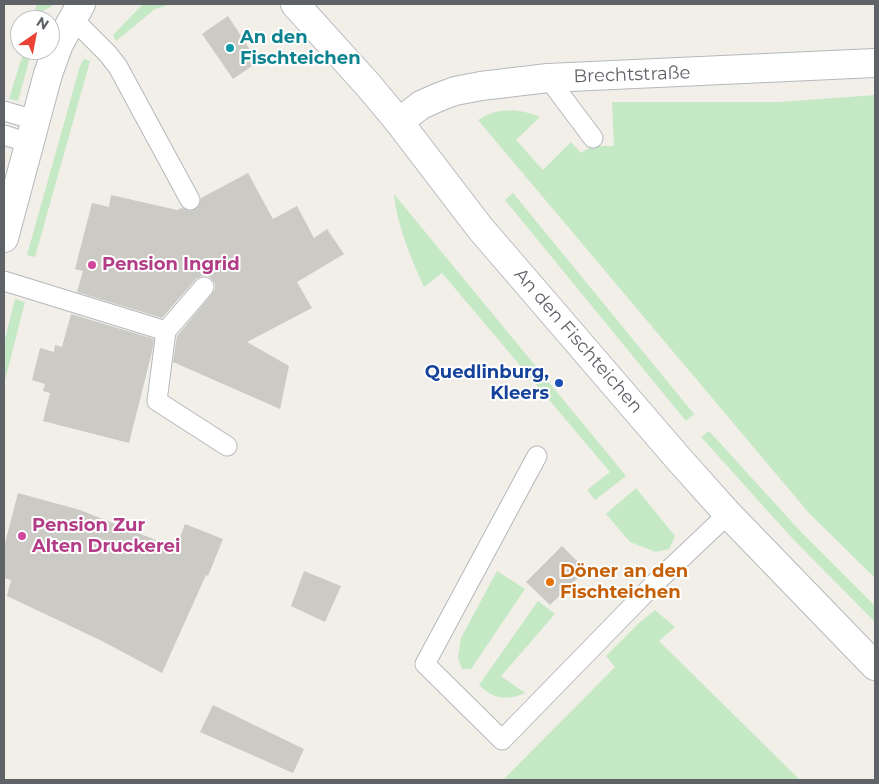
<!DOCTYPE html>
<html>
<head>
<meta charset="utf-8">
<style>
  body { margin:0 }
  #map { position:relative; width:879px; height:784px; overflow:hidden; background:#f1efe8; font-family:Montserrat,sans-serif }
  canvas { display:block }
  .frame { position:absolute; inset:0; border:5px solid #5f6368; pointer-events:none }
  .north { position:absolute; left:10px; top:10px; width:50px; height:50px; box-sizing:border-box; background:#fff; border:1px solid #bfc1c3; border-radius:50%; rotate:33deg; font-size:14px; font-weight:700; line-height:20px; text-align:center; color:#5f6368 }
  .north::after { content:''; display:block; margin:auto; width:18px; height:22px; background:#ea4335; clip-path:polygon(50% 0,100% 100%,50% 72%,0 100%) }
</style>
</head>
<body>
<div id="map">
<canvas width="879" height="784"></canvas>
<div class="frame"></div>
<div class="north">N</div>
</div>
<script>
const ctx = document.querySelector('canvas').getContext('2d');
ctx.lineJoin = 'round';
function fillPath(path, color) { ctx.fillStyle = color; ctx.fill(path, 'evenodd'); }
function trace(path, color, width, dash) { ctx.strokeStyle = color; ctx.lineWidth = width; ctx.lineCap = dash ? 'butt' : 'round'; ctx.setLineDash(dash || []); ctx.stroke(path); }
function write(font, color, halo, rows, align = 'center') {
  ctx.font = font + ' Montserrat,sans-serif'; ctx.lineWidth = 4; ctx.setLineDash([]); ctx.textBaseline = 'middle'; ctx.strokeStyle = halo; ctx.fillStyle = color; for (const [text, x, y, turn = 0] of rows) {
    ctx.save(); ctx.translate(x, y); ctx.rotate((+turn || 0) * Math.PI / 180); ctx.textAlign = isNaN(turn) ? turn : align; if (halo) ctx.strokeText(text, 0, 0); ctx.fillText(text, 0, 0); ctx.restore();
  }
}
fillPath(new Path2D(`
  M37 4H53L52 6 43 11 41 20H32Z
  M143 4H172L155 9 116 41 113 35Z
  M24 50H32L18 101 9 99Z
  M84 59 90 61 35 257 27 255 80 66Z
  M875 95V578L809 513 478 120C499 107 518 108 540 117L516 140 543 170 571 142 581 153 592 146H614L612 102H780Z
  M513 193 694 414 686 421 505 200Z
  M394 194 626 476 595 500 587 490 610 472 442 273 424 287C411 258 397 226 394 194Z
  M15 299 25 302 4 384V343Z
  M709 431 801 532 875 606V622L792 538 701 437Z
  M636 488 675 536 669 549 656 552 630 542 606 514Z
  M497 571 525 589 471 669H462L458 658 461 638Z
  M538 601 555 614 501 676 525 693C507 701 493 699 479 685Z
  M655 610 675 627 659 641 800 780H503L615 667 606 656 638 624Z`), '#c5e8c5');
fillPath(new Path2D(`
  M228 16 258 62 233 79 202 34Z
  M248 173 273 219 297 206 314 238 327 229 344 254 297 282 312 308 247 342 289 366 280 409 173 362 177 336 215 290V284L211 278 207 276H201L196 279 162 318 77 292 83 271 75 269 92 203 109 207 111 195 177 210 182 208 190 211 199 206 201 198Z
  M71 314 154 339 152 352 129 443 43 421 50 393 43 391 45 384 32 380 40 348 54 352 55 345 62 347Z
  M18 493 80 510 176 548 185 524 223 539 208 576 206 575 162 673 102 641 7 596 11 580 4 578V547Z
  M562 546 586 570 550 605 526 582Z
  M304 571 341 586 325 622 291 606Z
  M213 705 304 749 293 773 200 732Z`), '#cccac5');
const service = new Path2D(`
  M72 18 108 54 118 67 190 200
  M548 78 593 138
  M4 111 35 120
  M4 135 29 143
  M4 281 166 331 204 287
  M166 331 157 401 227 446
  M537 456 425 664 502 740 654 584 728 514`);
const minor = new Path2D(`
  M399 122 421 105 439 97 455 91 481 86 548 78 875 63
  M4 238 48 74 59 44 81 4`);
const secondary = new Path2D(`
  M295 4 369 86 399 122 480 228 677 457 728 514 875 666`);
trace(service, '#b5b8bc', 21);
trace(minor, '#b5b8bc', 30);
trace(secondary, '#b6babf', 30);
trace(service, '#fff', 19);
trace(minor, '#fff', 28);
trace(secondary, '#fff', 28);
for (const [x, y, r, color] of [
  [230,48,5,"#0f9aa8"],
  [92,265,5,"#d1479c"],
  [559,383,5,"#1a4fb4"],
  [22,536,5,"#d1479c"],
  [550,582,5,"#e8710a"]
]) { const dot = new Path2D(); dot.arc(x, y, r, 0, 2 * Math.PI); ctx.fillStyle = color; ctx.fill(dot); trace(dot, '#fff', 2); }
write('bold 18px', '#0d838f', '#fff', [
  ["An den",240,38],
  ["Fischteichen",240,59]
], 'left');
write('18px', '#5f6368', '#fff', [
  ["Brechtstraße",632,75,-2],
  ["An den Fischteichen",578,341,49]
]);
write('bold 18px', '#b23c85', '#fff', [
  ["Pension Ingrid",102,265],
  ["Pension Zur",32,526],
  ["Alten Druckerei",32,547]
], 'left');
write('bold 18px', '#164399', '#fff', [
  ["Quedlinburg,",549,373],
  ["Kleers",549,394]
], 'right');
write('bold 18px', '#c56008', '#fff', [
  ["Döner an den",560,572],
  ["Fischteichen",560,593]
], 'left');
</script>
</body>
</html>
